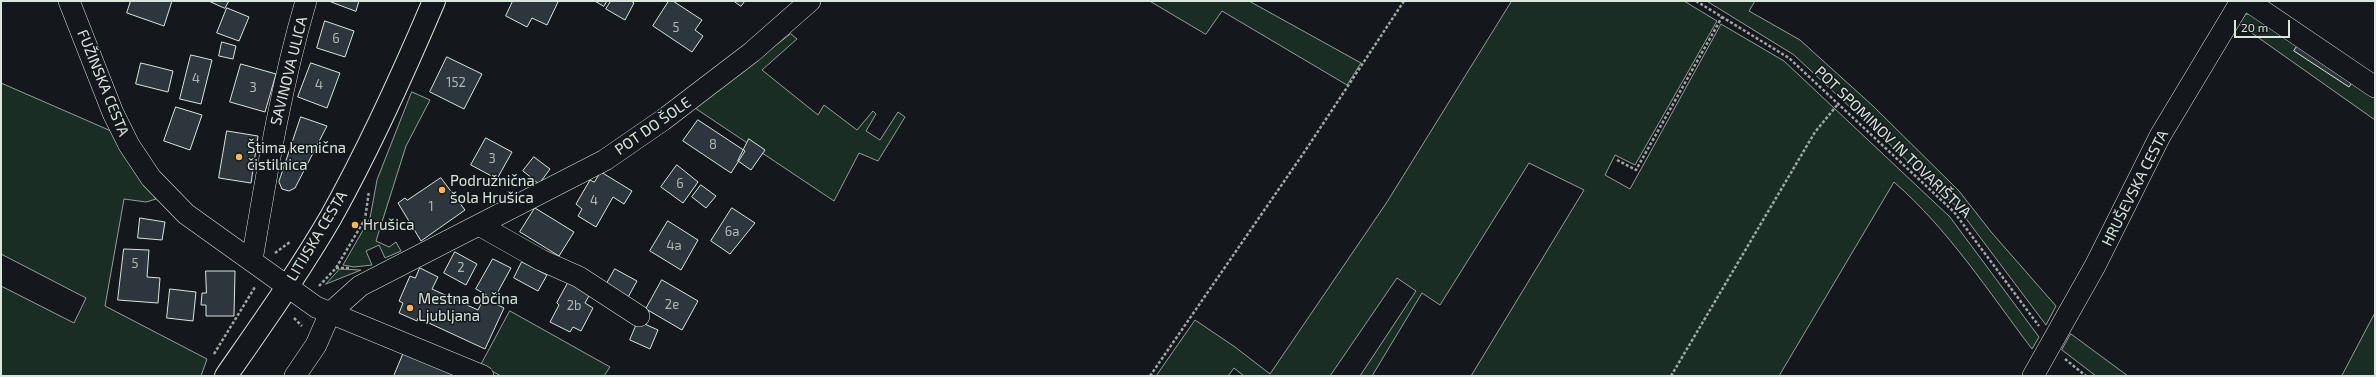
<!DOCTYPE html>
<html>
<head>
<meta charset="utf-8">
<style>
  body { margin:0 }
  #map { position:relative; width:2376px; height:377px; overflow:hidden; background:#14181c; font-family:"Exo 2",sans-serif }
  canvas { display:block }
  .frame { position:absolute; inset:0; border:2px solid #d8e6dc; pointer-events:none }
  .scale { position:absolute; left:2234px; top:20px; width:56px; height:18px; box-sizing:border-box; border:2px solid #d8e6dc; border-top:0; padding-left:5px; font-size:12px; line-height:14px; white-space:nowrap; color:#d8e6dc; -webkit-text-stroke:3px #14181c; paint-order:stroke }
</style>
</head>
<body>
<div id="map">
<canvas width="2376" height="377"></canvas>
<div class="frame"></div>
<div class="scale">20 m</div>
</div>
<script>
const ctx = document.querySelector('canvas').getContext('2d');
ctx.lineJoin = 'round';
function fillPath(path, color) { ctx.fillStyle = color; ctx.fill(path, 'evenodd'); }
function trace(path, color, width, dash) { ctx.strokeStyle = color; ctx.lineWidth = width; ctx.lineCap = dash ? 'butt' : 'round'; ctx.setLineDash(dash || []); ctx.stroke(path); }
function write(font, color, halo, rows, align = 'center') {
  ctx.font = font + ' "Exo 2",sans-serif'; ctx.lineWidth = 3; ctx.setLineDash([]); ctx.textBaseline = 'middle'; ctx.strokeStyle = halo; ctx.fillStyle = color; for (const [text, x, y, turn = 0] of rows) {
    ctx.save(); ctx.translate(x, y); ctx.rotate((+turn || 0) * Math.PI / 180); ctx.textAlign = isNaN(turn) ? turn : align; if (halo) ctx.strokeText(text, 0, 0); ctx.fillText(text, 0, 0); ctx.restore();
  }
}
const green = new Path2D(`
  M1150 1H1249L1361 63 1347 85 1222 11 1206 34Z
  M1512 1H1684L1717 21 1635 165 1615 155 1605 175 1630 189 1721 24 1784 61 1950 217 2039 337 2032 349C1988 291 1949 230 1894 182L1779 376H1471L1584 190 1529 163 1440 305 1422 293 1372 376H1360L1416 291 1397 278 1330 376H1244L1234 368 1228 376H1156L1195 320 1235 347 1270 374 1387 202Z
  M1707 1H1755L1749 11 1800 40 1873 106 1959 191 1992 233 2056 306 2046 325 1958 208 1794 55Z
  M2246 14H2259L2375 91V120L2239 24Z
  M791 34 797 39 762 70 818 115 824 105 857 130 873 111 876 114 866 131 880 140 898 112 905 117 878 161 859 153 834 201 695 108Z
  M1 83 111 131 156 199 146 202 124 199 105 306 207 359 201 376H1V286L74 323 86 298 1 254Z
  M412 92 430 100 406 146 376 241 389 247 396 242 401 251 385 258 379 245 366 251 372 265 354 267 343 265 370 218 377 180Z
  M340 269 361 270 326 284Z
  M510 311 610 367 604 376H501L481 365Z
  M2375 313V376H2342Z
  M2071 334 2128 376H2096L2062 350Z`);
fillPath(green, '#1a2d24');
trace(green, '#939e99', 1);
const building = new Path2D(`
  M131 1H172L164 26 127 13Z
  M209 1H229L225 8Z
  M329 1H359L356 11Z
  M513 1H556L558 2 547 25 532 18 527 27 506 16Z
  M595 1H607L604 6Z
  M611 1H631L634 3 625 20 606 9Z
  M669 1H673L702 20 695 30 703 36 692 52 653 26Z
  M734 1H745L741 6Z
  M227 8 249 17 239 41 217 33Z
  M325 21 354 31 345 57 317 48Z
  M222 42 236 46 233 59 219 56Z
  M2298 45 2353 81 2349 87 2294 51Z
  M191 55 212 60 201 104 180 99Z
  M447 57 482 74 464 109 430 92Z
  M141 63 173 71 168 92 136 84Z
  M311 63 340 73 327 108 298 97Z
  M241 64 276 74 265 112 230 102Z
  M176 107 202 115 190 150 164 141Z
  M301 117 327 126 295 188 289 191 282 189 279 182Z
  M698 120 745 151 731 173 683 141Z
  M227 131 258 136 251 183 219 178Z
  M486 138 512 152 497 179 471 165Z
  M749 139 765 150 751 170 738 161Z
  M534 157 550 169 539 184 523 171Z
  M677 165 698 182 683 203 661 187Z
  M601 172 632 191 624 204 613 197 596 227 578 216 582 209 576 204 590 180 594 182Z
  M441 178 465 210 421 241 398 203 405 198 407 200Z
  M701 185 716 196 706 208 692 197Z
  M535 208 574 232 559 256 520 232Z
  M732 208 755 223 730 254 711 241Z
  M140 218 165 222 162 240 138 238Z
  M668 221 698 240 681 270 650 251Z
  M124 249 149 250 147 277 160 278 158 303 118 300Z
  M455 252 477 264 466 285 444 273Z
  M493 259 511 268 494 299 476 289Z
  M522 262 547 275 538 291 514 278Z
  M420 268 438 277 432 289 478 310 484 298 504 308 485 349 418 318 417 321 399 313 403 303 399 301 410 276 415 278Z
  M615 269 637 281 627 299 605 287Z
  M206 271H235L234 316H206V305H201L202 293H206Z
  M662 280 698 301 682 330 646 309Z
  M568 283 590 294 585 303 593 308 581 331 573 327 570 332 550 322 559 305 557 303Z
  M170 289 196 292 193 321 167 318Z
  M638 321 658 330 650 349 630 340Z
  M404 352 456 376H394Z`);
fillPath(building, '#2c363c');
trace(building, '#d8e6dc', 1);
const minor = new Path2D(`
  M69 1 113 113 129 145 151 178 186 214 316 307 483 376
  M2248 1 2375 87
  M479 225 541 260 579 277 639 316
  M252 260C267 172 281 86 306 1
  M295 376 316 345 330 313 360 286 605 160 663 120 752 52 810 1
  M2033 376 2095 266 2160 136 2241 1`);
const major = new Path2D(`
  M226 376C262 324 299 272 331 217 370 147 403 74 434 1`);
trace(minor, '#d8e6dc', 22);
trace(major, '#d8e6dc', 24);
trace(new Path2D(`
  M1696 1 1789 58 1954 212 2039 326
  M1617 160 1636 170 1722 17
  M355 225 360 228
  M275 253 290 242
  M336 268H351
  M319 286 336 268 365 219 369 191
  M294 318 302 326
  M214 354 255 287
  M2065 359 2086 376
  M1150 376 1305 151 1404 1
  M1671 376 1815 132 1838 104`), '#9da8a2', 2.5, [3, 2]);
trace(minor, '#14181c', 21);
trace(major, '#14181c', 22);
for (const [x, y, r, color] of [
  [239,157,4,"#ffb74d"],
  [442,190,4,"#ffb74d"],
  [355,225,4,"#ffb74d"],
  [410,308,4,"#ffb74d"]
]) { const dot = new Path2D(); dot.arc(x, y, r, 0, 2 * Math.PI); ctx.fillStyle = color; ctx.fill(dot); trace(dot, '#14181c', 1.5); }
write('13px', '#adbab4', null, [
  ["5",676,28],
  ["6",336,39],
  ["4",196,79],
  ["152",456,83],
  ["4",319,85],
  ["3",253,88],
  ["8",713,145],
  ["3",492,159],
  ["6",680,184],
  ["4",594,201],
  ["1",431,207],
  ["6a",732,232],
  ["4a",674,246],
  ["5",135,264],
  ["2",461,268],
  ["2e",672,305],
  ["2b",574,306]
]);
write('15px', '#d8e6dc', '#14181c', [
  ["SAVINOVA ULICA",289,71,-76],
  ["FUŽINSKA CESTA",103,83,68],
  ["POT DO ŠOLE",653,126,-35],
  ["POT SPOMINOV IN TOVARIŠTVA",1893,142,44],
  ["HRUŠEVSKA CESTA",2135,188,-63],
  ["LITIJSKA CESTA",317,236,-59]
]);
write('15px', '#d8e6dc', '#14181c', [
  ["Štima kemična",247,148],
  ["čistilnica",247,165],
  ["Podružnična",450,181],
  ["šola Hrušica",450,198],
  ["Hrušica",363,225],
  ["Mestna občina",418,299],
  ["Ljubljana",418,316]
], 'left');
</script>
</body>
</html>
